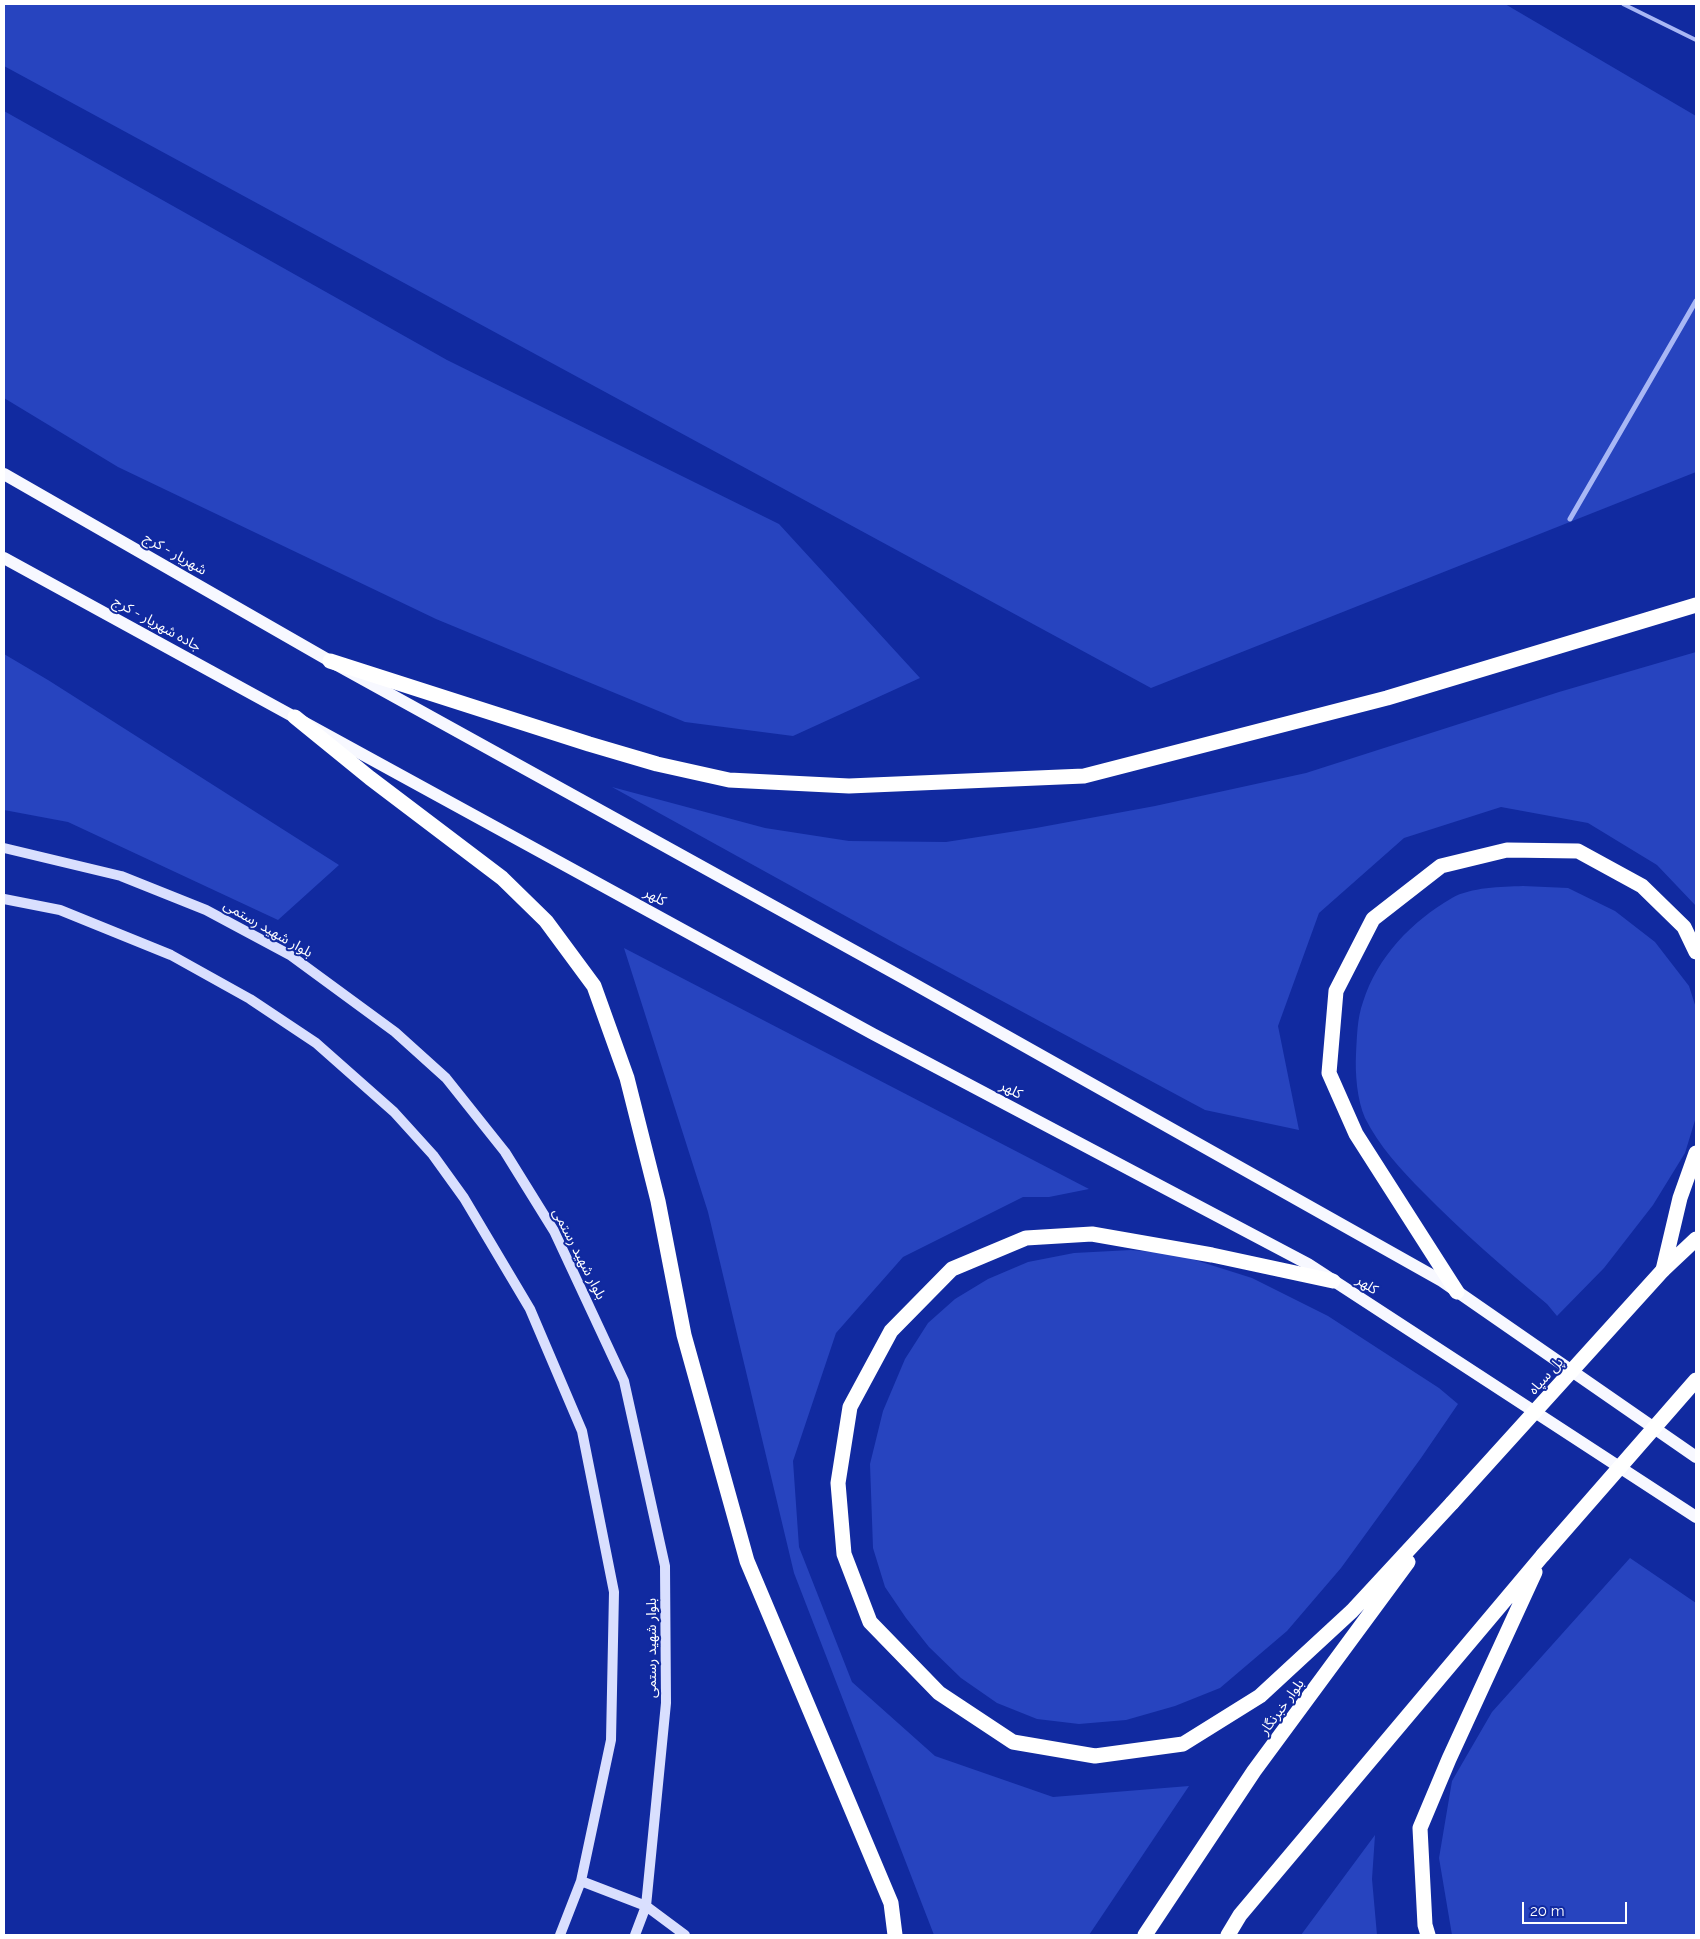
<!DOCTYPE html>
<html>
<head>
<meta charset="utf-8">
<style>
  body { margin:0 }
  #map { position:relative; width:1700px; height:1939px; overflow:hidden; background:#112aa0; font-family:Raleway,sans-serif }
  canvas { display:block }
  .frame { position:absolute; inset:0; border:5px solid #fff; pointer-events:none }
  .scale { position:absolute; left:1522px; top:1902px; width:105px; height:22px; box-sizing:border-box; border:2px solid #fff; border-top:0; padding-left:6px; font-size:15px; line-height:18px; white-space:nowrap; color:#fff; -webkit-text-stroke:4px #112aa0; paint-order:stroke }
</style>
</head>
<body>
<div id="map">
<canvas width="1700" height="1939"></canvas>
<div class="frame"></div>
<div class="scale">20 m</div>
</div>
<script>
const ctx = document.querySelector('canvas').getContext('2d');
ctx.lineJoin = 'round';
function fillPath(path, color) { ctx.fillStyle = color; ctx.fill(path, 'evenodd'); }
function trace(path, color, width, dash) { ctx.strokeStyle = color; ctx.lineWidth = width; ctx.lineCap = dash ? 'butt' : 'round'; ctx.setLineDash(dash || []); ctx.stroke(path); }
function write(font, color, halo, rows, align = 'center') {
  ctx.font = font + ' Raleway,"Noto Sans Arabic",sans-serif'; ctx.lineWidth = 4; ctx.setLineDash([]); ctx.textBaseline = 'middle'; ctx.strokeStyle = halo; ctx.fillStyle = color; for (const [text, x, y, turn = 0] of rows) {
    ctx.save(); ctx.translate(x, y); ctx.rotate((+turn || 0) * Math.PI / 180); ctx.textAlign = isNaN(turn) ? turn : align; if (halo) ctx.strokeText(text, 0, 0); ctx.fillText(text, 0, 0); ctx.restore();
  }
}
fillPath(new Path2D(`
  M4 4H1505L1696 116V472L1151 688 4 66Z
  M4 111 447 360 779 524 920 678 793 736 685 722 436 619 118 467 4 398Z
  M1696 652V906L1657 865 1588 823 1501 807 1404 838 1319 913 1278 1026 1299 1130 1205 1110 898 945 612 787 765 828 849 841 946 842 1036 828 1155 806 1306 773 1559 692Z
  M4 654 48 680 339 865 278 920 68 822 4 810Z
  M1523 886 1568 888 1615 911 1655 942 1689 986 1696 1008V1117L1685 1153 1653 1205 1604 1268 1557 1316 1547 1304C1504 1268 1462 1232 1423 1192 1401 1170 1379 1146 1365 1118 1357 1100 1355 1073 1356 1054 1357 1038 1357 1018 1363 1002 1377 957 1412 921 1452 898 1471 887 1501 887 1523 886Z
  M624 948 1089 1189 1049 1197H1023L903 1257 836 1333 793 1461 799 1547 852 1682 935 1756 1053 1797 1189 1786 1089 1935H934L794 1573 708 1212Z
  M1131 1250 1176 1254 1252 1278 1328 1316 1439 1388 1458 1404 1421 1458 1341 1568 1287 1631 1220 1688 1175 1706 1126 1720 1079 1724 1037 1719 997 1703 961 1678 929 1647 906 1618 885 1587 873 1548 870 1464 883 1411 905 1359 928 1323 955 1299 988 1279 1028 1262 1074 1253Z
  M1630 1558 1696 1603V1935H1452L1439 1858 1452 1781 1492 1712Z
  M1375 1835 1372 1879 1377 1935H1301Z`), '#2744bf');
trace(new Path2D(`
  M1623 4 1696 40`), '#a8b7f5', 4);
trace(new Path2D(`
  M1570 519 1696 301`), '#a8b7f5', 5);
trace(new Path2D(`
  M4 848 121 876 206 910 290 955 395 1032 446 1078 505 1152 554 1231 624 1381 665 1566 666 1703 646 1906 635 1935
  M4 899 60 910 171 955 250 999 316 1043 394 1112 433 1155 464 1198 530 1309 582 1431 614 1592 611 1740 581 1881 560 1935
  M581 1881 646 1906 685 1935`), '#d9dffe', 10);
trace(new Path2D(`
  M4 474 330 661 907 980 1442 1281 1696 1457
  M4 558 873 1034 1308 1264 1696 1517`), '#f7f8ff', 12);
trace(new Path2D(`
  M330 661 589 744 657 764 729 780 849 786 1084 776 1387 698 1696 605
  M295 717 370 778 502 878 546 921 594 986 627 1078 658 1201 684 1335 747 1561 891 1903 895 1935
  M1663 1270 1680 1198 1696 1153
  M1663 1270 1696 1239
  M1333 1281 1212 1255 1092 1234 1026 1238 952 1269 891 1331 850 1407 838 1483 844 1554 870 1622 939 1693 1013 1742 1095 1756 1183 1744 1260 1696 1352 1611 1452 1503
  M1457 1292 1356 1134 1329 1073 1336 991 1373 919 1441 866 1507 850 1578 851 1642 886 1684 927 1696 952
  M1145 1935 1254 1771 1408 1562
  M1228 1935 1240 1915 1543 1555
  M1428 1935 1425 1925 1420 1828 1449 1759 1535 1572`), '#fff', 15);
trace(new Path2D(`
  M1452 1503 1663 1270
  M1543 1555 1696 1380`), '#fff', 15);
write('14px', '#fff', '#112aa0', [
  ["شهریار - کرج",175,554,30],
  ["جاده شهریار - کرج",157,624,29],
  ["کلهر",655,897,29],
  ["بلوار شهید رستمی",268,929,30],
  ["کلهر",1011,1090,28],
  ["بلوار شهید رستمی",579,1254,63],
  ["کلهر",1367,1285,33],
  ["پل سپاه",1546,1376,-48],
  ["بلوار شهید رستمی",652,1648,-90],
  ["بلوار خبرنگار",1282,1707,-54]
]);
</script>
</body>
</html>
